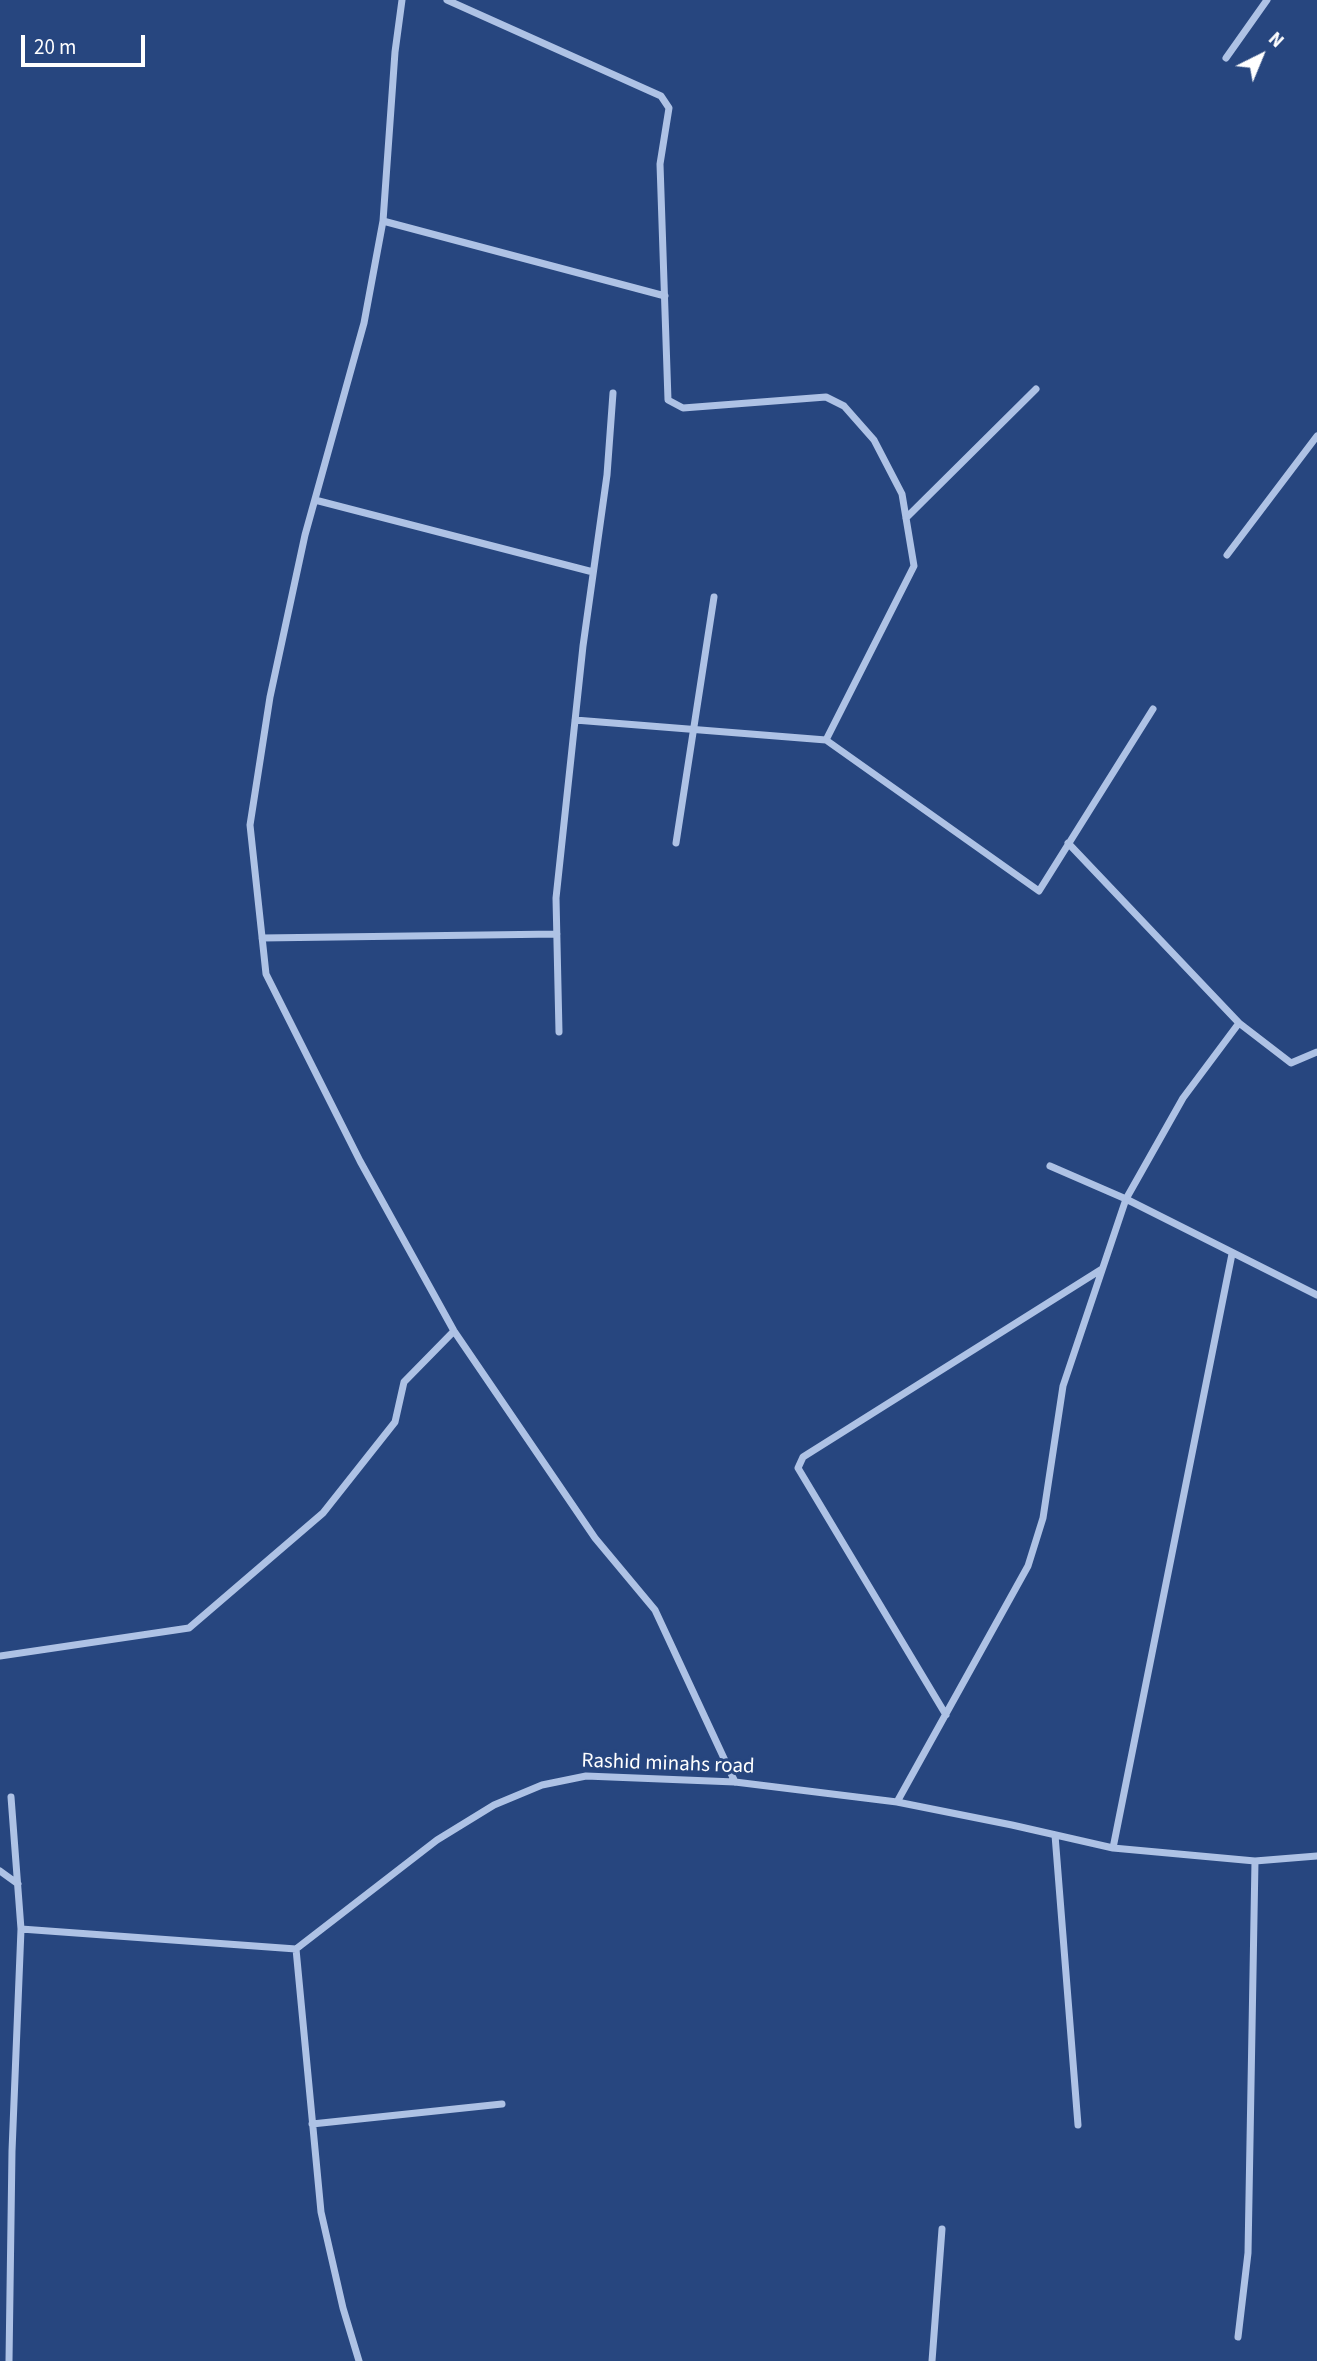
<!DOCTYPE html>
<html>
<head>
<meta charset="utf-8">
<style>
  body { margin:0 }
  #map { position:relative; width:1317px; height:2361px; overflow:hidden; background:#27467f; font-family:"Source Sans 3",sans-serif }
  canvas { display:block }
  .north { position:absolute; left:1226px; top:21px; width:70px; height:70px; -webkit-text-stroke:5px #27467f; paint-order:stroke; rotate:43deg; font-size:19px; font-weight:700; line-height:28px; text-align:center; color:#fff }
  .north::after { content:''; display:block; margin:auto; width:24px; height:32px; background:#fff; clip-path:polygon(50% 0,100% 100%,50% 72%,0 100%) }
  .scale { position:absolute; left:21px; top:35px; width:124px; height:32px; box-sizing:border-box; border:4px solid #fff; border-top:0; padding-left:9px; font-size:21px; line-height:24px; white-space:nowrap; color:#fff; -webkit-text-stroke:5px #27467f; paint-order:stroke }
</style>
</head>
<body>
<div id="map">
<canvas width="1317" height="2361"></canvas>
<div class="north">N</div>
<div class="scale">20 m</div>
</div>
<script>
const ctx = document.querySelector('canvas').getContext('2d');
ctx.lineJoin = 'round';
function trace(path, color, width, dash) { ctx.strokeStyle = color; ctx.lineWidth = width; ctx.lineCap = dash ? 'butt' : 'round'; ctx.setLineDash(dash || []); ctx.stroke(path); }
function write(font, color, halo, rows, align = 'center') {
  ctx.font = font + ' "Source Sans 3",sans-serif'; ctx.lineWidth = 6; ctx.setLineDash([]); ctx.textBaseline = 'middle'; ctx.strokeStyle = halo; ctx.fillStyle = color; for (const [text, x, y, turn = 0] of rows) {
    ctx.save(); ctx.translate(x, y); ctx.rotate((+turn || 0) * Math.PI / 180); ctx.textAlign = isNaN(turn) ? turn : align; if (halo) ctx.strokeText(text, 0, 0); ctx.fillText(text, 0, 0); ctx.restore();
  }
}
trace(new Path2D(`
  M402 0 395 52 383 221 364 323 305 535 270 697 250 825 266 974 360 1161 454 1331 595 1538 655 1610 735 1782
  M447 0 661 96 669 108 660 164 668 400 683 408 826 397 844 406 874 440 902 494 914 566 826 740 1039 891 1153 709
  M1226 58 1267 0
  M383 221 665 296
  M315 500 593 572
  M906 518 1036 389
  M1227 555 1317 436
  M575 720 826 740
  M676 843 714 597
  M1068 843 1239 1023
  M262 938 557 934
  M559 1032 556 898 583 646 607 475 613 393
  M1050 1166 1126 1199 1317 1295
  M0 1656 189 1628 323 1513 395 1422 404 1382 454 1331
  M946 1715 798 1468 803 1457 1102 1269
  M897 1802 1028 1566 1043 1518 1063 1386 1126 1199 1183 1098 1239 1023 1291 1063 1317 1052
  M1055 1835 1078 2125
  M1113 1848 1232 1254
  M0 1871 18 1884
  M21 1929 296 1949 437 1840 494 1805 542 1785 586 1776 735 1782 897 1802 1012 1825 1113 1848 1255 1861 1317 1856
  M296 1949 321 2212 343 2308 359 2361
  M312 2124 502 2104
  M1238 2337 1248 2253 1255 1861
  M9 2361 12 2151 21 1929 11 1797
  M932 2361 942 2229`), '#aec2e5', 7);
write('21px', '#fff', '#27467f', [
  ["Rashid minahs road",668,1765,2]
]);
</script>
</body>
</html>
